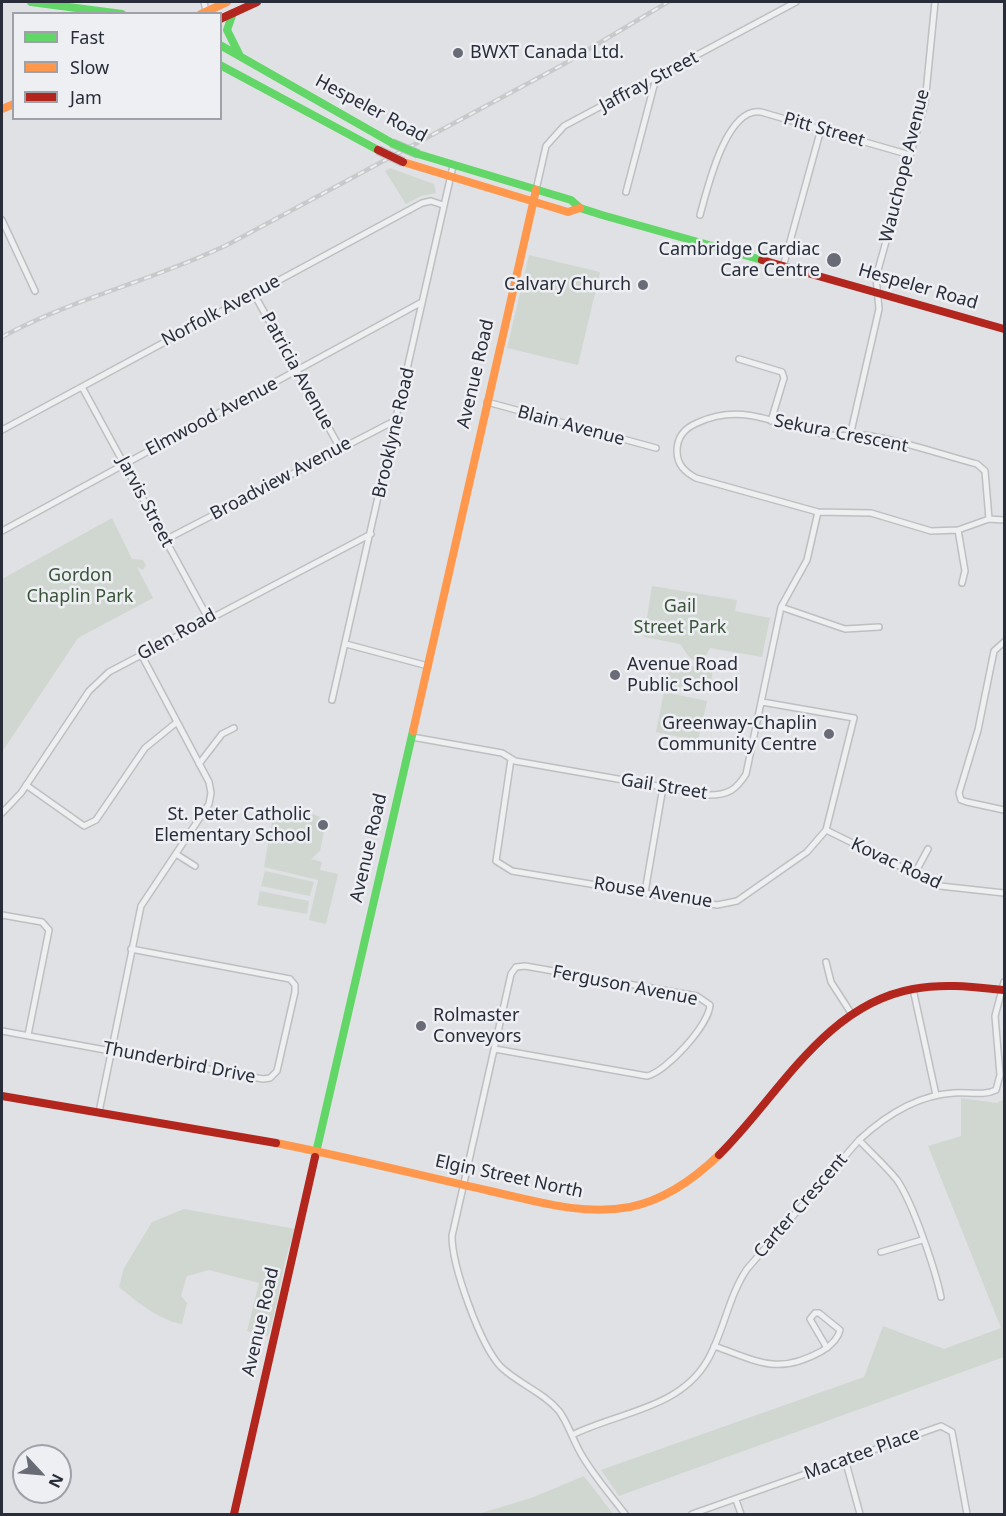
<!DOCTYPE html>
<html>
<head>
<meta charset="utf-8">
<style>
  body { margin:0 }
  #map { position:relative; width:1006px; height:1516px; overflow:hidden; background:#e0e1e4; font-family:"Noto Sans",sans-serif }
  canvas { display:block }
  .frame { position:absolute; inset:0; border:3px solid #292d3a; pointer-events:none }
  .legend { position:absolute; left:12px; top:12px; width:210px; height:108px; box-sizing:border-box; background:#edeff3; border:2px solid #9fa1a9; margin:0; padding:8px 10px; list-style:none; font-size:18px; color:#292d3a }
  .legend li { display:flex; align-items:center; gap:12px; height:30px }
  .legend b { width:30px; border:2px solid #9fa1a9 }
  .north { position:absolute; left:12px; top:1444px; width:60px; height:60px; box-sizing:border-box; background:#edeff3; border:2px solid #9fa1a9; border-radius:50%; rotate:116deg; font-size:16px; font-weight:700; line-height:24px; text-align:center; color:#292d3a }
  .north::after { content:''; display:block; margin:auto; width:21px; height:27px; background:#696c76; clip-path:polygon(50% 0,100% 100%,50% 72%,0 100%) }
</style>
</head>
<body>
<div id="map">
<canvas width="1006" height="1516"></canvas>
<div class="frame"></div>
<ul class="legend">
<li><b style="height:8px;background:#63d668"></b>Fast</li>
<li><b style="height:8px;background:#ff974d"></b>Slow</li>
<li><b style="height:8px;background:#b3261e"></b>Jam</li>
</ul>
<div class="north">N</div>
</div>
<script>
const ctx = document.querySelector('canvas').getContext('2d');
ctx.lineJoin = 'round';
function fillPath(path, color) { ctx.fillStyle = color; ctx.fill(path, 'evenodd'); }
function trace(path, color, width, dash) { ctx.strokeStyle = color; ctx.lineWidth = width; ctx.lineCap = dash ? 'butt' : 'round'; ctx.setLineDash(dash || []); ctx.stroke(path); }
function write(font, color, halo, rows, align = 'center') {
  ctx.font = font + ' "Noto Sans",sans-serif'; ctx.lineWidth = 5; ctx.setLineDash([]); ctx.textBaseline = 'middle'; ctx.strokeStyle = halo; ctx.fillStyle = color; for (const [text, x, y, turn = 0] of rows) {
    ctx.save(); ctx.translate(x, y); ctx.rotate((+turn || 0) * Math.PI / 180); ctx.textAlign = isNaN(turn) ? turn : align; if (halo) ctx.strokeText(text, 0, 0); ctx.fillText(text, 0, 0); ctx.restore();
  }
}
fillPath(new Path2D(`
  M390 168 434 184 436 193 421 196 406 204 385 171Z
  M529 255 600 272 578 365 507 348Z
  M112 518 132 559 143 560 146 565 143 570 137 567 153 598 78 638 2 752V579Z
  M652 586 737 600 735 611 770 618 762 657 710 648 701 665 689 657 680 644 644 637Z
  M671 662 713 670 709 693 666 685Z
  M664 692 707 701 698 741 656 732Z
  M279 811 312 817 313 814 326 820 320 851 311 859 322 862 320 870 338 874 326 924 309 920 318 880 264 867 273 816Z
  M265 871 314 882 310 896 261 886Z
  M260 891 309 901 307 914 257 905Z
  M961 1098 997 1103 1004 1099V1357L619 1496 601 1470 864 1377 883 1326 944 1349 1001 1328 928 1146 961 1136Z
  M184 1209 296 1229C281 1262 280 1301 268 1336L247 1331 259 1283 209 1270 187 1276 181 1296 187 1303 182 1324C159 1320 137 1302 119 1287L124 1268 152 1222Z
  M584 1476 613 1514H478L531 1498Z`), '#d0d7d0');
const street = new Path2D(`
  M204 2 206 11
  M536 190 546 146 564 126 796 2
  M626 192 656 78
  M700 215C707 190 726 106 761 112L910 155
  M2 220 35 291
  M783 267 821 129
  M254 294 340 448
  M739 359 782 372 784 378 771 421
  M82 387 208 618
  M487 402 656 448
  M2 430 422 203 431 201 443 205
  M850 436 879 309 876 277 925 103 935 2
  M989 519 985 471 977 464C942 455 907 442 871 436 858 433 843 437 830 435 780 429 747 400 697 423 685 428 677 437 677 451 677 465 685 472 696 478L818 512 871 513 931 531 958 530 989 519 1004 520
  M958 530 965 571 962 583
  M2 531 422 302
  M165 540 398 419
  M781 607 845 629 879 627
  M1004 642 994 651 978 730 959 793 961 800 967 802 1004 810
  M346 644 428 666
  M332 700 453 166
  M412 737 502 753 515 761 709 795C728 795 736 790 746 774L781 607 807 560 818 512
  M511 759 496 861 512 871 717 905 737 901 807 852 826 830 854 718 762 702
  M199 764 222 734 234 728
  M26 785 84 826 96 820 145 748 177 722
  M2 813 21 793 89 691 109 672 371 534
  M826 830 940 886 1004 893
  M176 854 195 866
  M914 875 928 849
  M645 892 663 787
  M2 915 42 922 49 930 28 1035
  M826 962 831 982 851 1013
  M913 989 936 1095
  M2 1031 263 1079 270 1078 277 1071 295 992V985L290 979 131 949
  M495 1049 647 1076C666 1072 709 1025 710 1005L697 996 525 966 516 967 511 974 452 1236C452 1266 480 1345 501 1367 519 1384 543 1392 559 1411 568 1423 572 1438 580 1452 592 1474 610 1494 625 1514
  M99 1112 141 906 209 804 211 793 209 782 141 654
  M859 1140C871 1153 886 1166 897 1180 913 1203 935 1269 941 1297
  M881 1252 922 1240
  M714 1346C758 1361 777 1376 822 1351 830 1346 838 1340 840 1330L819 1313H815L810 1319 827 1348
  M572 1435C618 1412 679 1409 707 1361 724 1332 728 1297 747 1269L859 1140C886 1115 917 1095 954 1093 968 1092 984 1096 996 1090L1000 1075 995 1016 1004 982
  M845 1459 860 1514
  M736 1500 741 1514
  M692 1514 941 1426 952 1432 967 1514`);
trace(street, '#bebfc2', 8);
trace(street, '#eeeff1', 5);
trace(new Path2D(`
  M31 2 122 14
  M233 13 227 30 239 54
  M220 45 392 143
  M220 65 378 150
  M418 154 571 200 580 208 602 215 762 260
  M315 1157 413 731`), '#63d668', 8);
trace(new Path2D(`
  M201 14 227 2
  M2 109 14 104
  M403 162 568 212 580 208
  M413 731 536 190
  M276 1143C348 1157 418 1175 490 1191 536 1201 582 1216 630 1207 665 1200 694 1179 719 1155`), '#ff974d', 8);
trace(new Path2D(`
  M220 19 257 2
  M762 260 1004 329
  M2 1096 276 1143
  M719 1155C778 1097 824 1005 913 989 944 983 974 987 1004 990
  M234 1514 315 1157`), '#b3261e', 8);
const rail = new Path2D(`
  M2 337C74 298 155 280 229 244L564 64 668 2`);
trace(rail, '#c8c9cb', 4.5);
trace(rail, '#edeff3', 2, [7]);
const fastBridge = new Path2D(`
  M392 143 418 154`);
const jamBridge = new Path2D(`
  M378 150 403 162`);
trace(fastBridge, '#bdbec1', 10, []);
trace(jamBridge, '#bdbec1', 10, []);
trace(fastBridge, '#63d668', 8);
trace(jamBridge, '#b3261e', 8);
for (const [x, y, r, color] of [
  [458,53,6,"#696c76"],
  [834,260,8,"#696c76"],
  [643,285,6,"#696c76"],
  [615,675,6,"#696c76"],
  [829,734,6,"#696c76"],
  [323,825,6,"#696c76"],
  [421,1026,6,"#696c76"]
]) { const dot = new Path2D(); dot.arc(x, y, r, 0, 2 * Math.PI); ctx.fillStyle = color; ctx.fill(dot); trace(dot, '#edeff3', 2); }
write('18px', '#292d3a', '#edeff3', [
  ["BWXT Canada Ltd.",470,53,"left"],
  ["Cambridge Cardiac",820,250],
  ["Care Centre",820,271],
  ["Calvary Church",631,285],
  ["Avenue Road",627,665,"left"],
  ["Public School",627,686,"left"],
  ["Greenway-Chaplin",817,724],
  ["Community Centre",817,745],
  ["St. Peter Catholic",311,815],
  ["Elementary School",311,836],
  ["Rolmaster",433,1016,"left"],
  ["Conveyors",433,1037,"left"]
], 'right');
write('18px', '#292d3a', '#edeff3', [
  ["Jaffray Street",649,82,-28],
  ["Hespeler Road",371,109,28],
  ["Pitt Street",824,130,16],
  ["Wauchope Avenue",905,166,-76],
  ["Hespeler Road",918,287,16],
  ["Norfolk Avenue",221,311,-28],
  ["Patricia Avenue",297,371,61],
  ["Avenue Road",476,374,-77],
  ["Elmwood Avenue",212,417,-28],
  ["Blain Avenue",571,426,15],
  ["Brooklyne Road",394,433,-77],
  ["Sekura Crescent",841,434,11],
  ["Broadview Avenue",281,479,-28],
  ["Jarvis Street",145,502,62],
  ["Glen Road",177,635,-29],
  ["Gail Street",664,787,9],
  ["Avenue Road",369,848,-77],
  ["Kovac Road",896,864,25],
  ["Rouse Avenue",653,893,9],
  ["Ferguson Avenue",625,986,11],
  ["Thunderbird Drive",179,1063,11],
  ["Elgin Street North",509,1177,12],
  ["Carter Crescent",801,1206,-49],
  ["Avenue Road",261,1322,-77],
  ["Macatee Place",862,1454,-20]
]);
write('18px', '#395438', '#edeff3', [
  ["Gordon",80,576],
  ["Chaplin Park",80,597],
  ["Gail",680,607],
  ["Street Park",680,628]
]);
</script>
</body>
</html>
